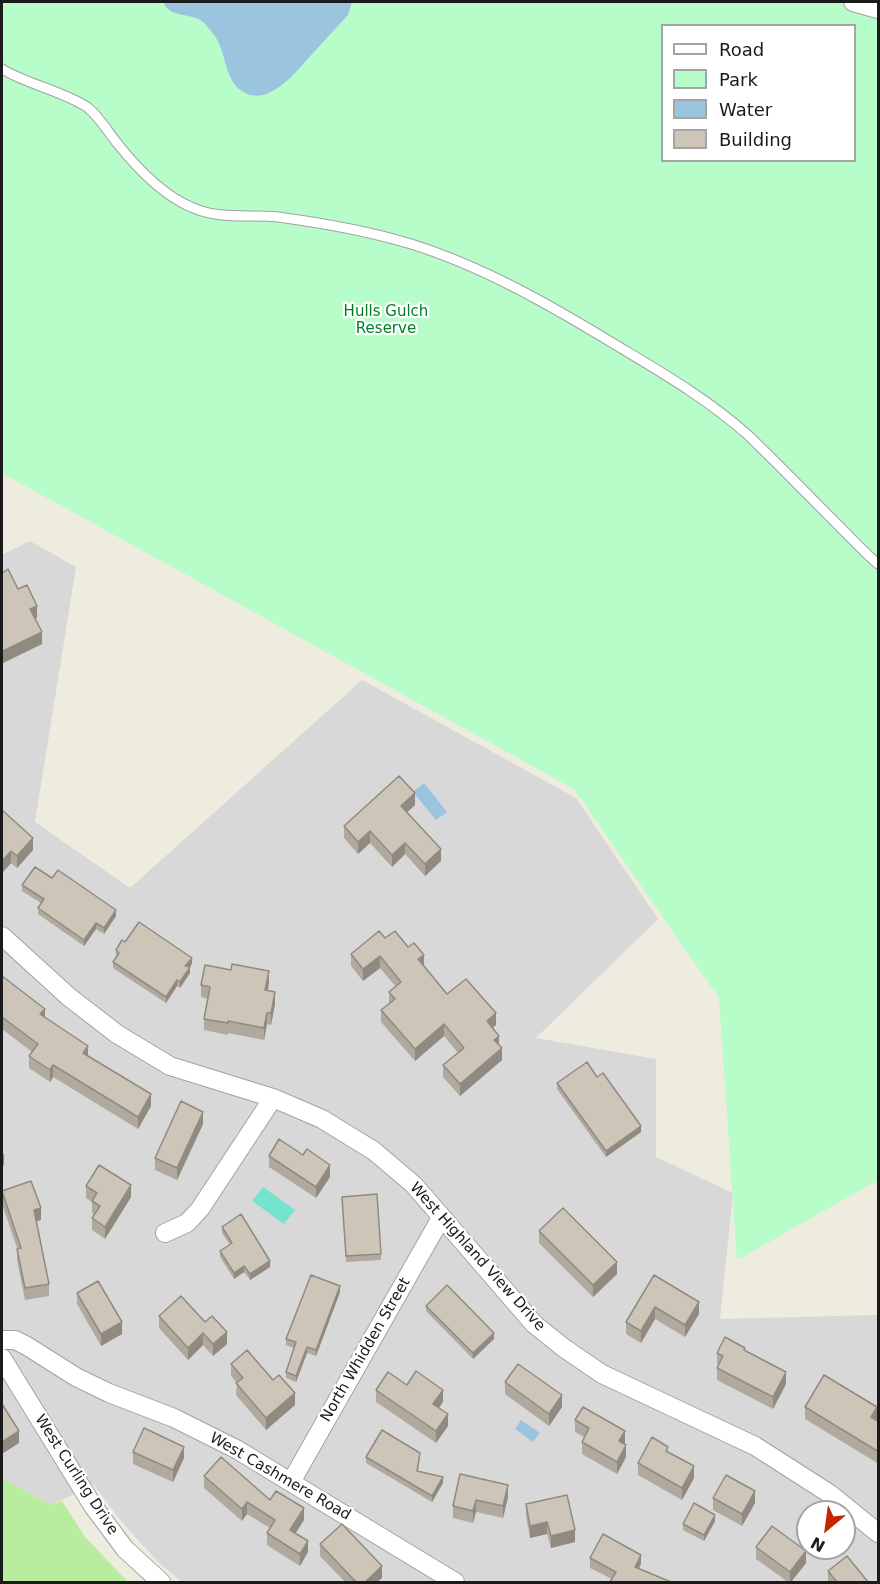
<!DOCTYPE html>
<html>
<head>
<meta charset="utf-8">
<style>
  body { margin:0 }
  #map { position:relative; width:880px; height:1584px; overflow:hidden; background:#eeebdf; font-family:"DejaVu Sans",sans-serif }
  canvas { display:block }
  .frame { position:absolute; inset:0; border:3px solid #1b1b1b; pointer-events:none }
  .legend { position:absolute; left:661px; top:24px; width:195px; height:138px; box-sizing:border-box; background:#fff; border:2px solid #a4a4a4; margin:0; padding:8px 10px; list-style:none; font-size:18px; color:#1b1b1b }
  .legend li { display:flex; align-items:center; gap:12px; height:30px }
  .legend b { width:30px; border:2px solid #a4a4a4 }
  .north { position:absolute; left:796px; top:1500px; width:60px; height:60px; box-sizing:border-box; background:#fff; border:2px solid #a4a4a4; border-radius:50%; rotate:209deg; font-size:16px; font-weight:700; line-height:24px; text-align:center; color:#1b1b1b }
  .north::after { content:''; display:block; margin:auto; width:21px; height:27px; background:#c62400; clip-path:polygon(50% 0,100% 100%,50% 72%,0 100%) }
</style>
</head>
<body>
<div id="map">
<canvas width="880" height="1584"></canvas>
<div class="frame"></div>
<ul class="legend">
<li><b style="height:8px;background:#fff"></b>Road</li>
<li><b style="height:16px;background:#b6fdc9"></b>Park</li>
<li><b style="height:16px;background:#9bc4df"></b>Water</li>
<li><b style="height:16px;background:#cdc5b8"></b>Building</li>
</ul>
<div class="north">N</div>
</div>
<script>
const ctx = document.querySelector('canvas').getContext('2d');
ctx.lineJoin = 'round';
function fillPath(path, color) { ctx.fillStyle = color; ctx.fill(path, 'evenodd'); }
function trace(path, color, width, dash) { ctx.strokeStyle = color; ctx.lineWidth = width; ctx.lineCap = dash ? 'butt' : 'round'; ctx.setLineDash(dash || []); ctx.stroke(path); }
function write(font, color, halo, rows, align = 'center') {
  ctx.font = font + ' "DejaVu Sans",sans-serif'; ctx.lineWidth = 4.5; ctx.setLineDash([]); ctx.textBaseline = 'middle'; ctx.strokeStyle = halo; ctx.fillStyle = color; for (const [text, x, y, turn = 0] of rows) {
    ctx.save(); ctx.translate(x, y); ctx.rotate((+turn || 0) * Math.PI / 180); ctx.textAlign = isNaN(turn) ? turn : align; if (halo) ctx.strokeText(text, 0, 0); ctx.fillText(text, 0, 0); ctx.restore();
  }
}
fillPath(new Path2D(`
  M30 541 76 567 35 822 130 888 362 680 576 798 658 919 536 1038 656 1059V1157L733 1193 720 1319 878 1315V1582H182L159 1563 121 1521 94 1485 51 1505 2 1478V555ZM808 1512H844V1548H808Z`), '#d9d8d8');
fillPath(new Path2D(`
  M2 1478 51 1505 62 1501 85 1537 128 1582H2Z`), '#b8ed9f');
fillPath(new Path2D(`
  M2 2H878V1180L737 1260 719 998 574 789 2 473ZM662 26H854V160H662Z`), '#b6fdc9');
fillPath(new Path2D(`
  M263 1187 295 1210 284 1224 252 1201Z`), '#75e4cd');
fillPath(new Path2D(`
  M163 2H352L348 15C336 28 325 40 313 53 297 70 267 112 239 89 224 76 226 50 214 35 210 30 204 21 198 19 185 13 170 17 163 2Z
  M424 783 447 812 436 820 413 792Z
  M521 1420 540 1433 533 1442 515 1429Z`), '#9bc4df');
const lane = new Path2D(`
  M2 69C29 85 60 90 87 107 98 115 108 132 117 143 136 167 163 195 191 207 219 220 249 214 278 217 323 223 368 231 411 244 482 266 548 304 611 342 659 371 707 398 749 436 780 466 810 497 841 528 853 540 865 553 878 564`);
const street = new Path2D(`
  M853 2 878 9
  M2 936 69 997 117 1034 170 1066 273 1098 322 1119 374 1151 414 1185 534 1324 564 1348 602 1374 755 1446 830 1494 878 1533
  M165 1233 187 1223 200 1209 273 1098
  M2 1340H15L27 1346 76 1377 109 1393 174 1418 236 1449 455 1582
  M2 1358 93 1506 125 1549 161 1582
  M291 1482 441 1218`);
trace(lane, '#a2a2a2', 11);
trace(street, '#a2a2a2', 20);
trace(lane, '#fff', 9);
trace(street, '#fff', 18);
fillPath(new Path2D(`
  M2 573 18 589 37 618 35 619 42 644 3 663 2 661Z
  M415 805 407 812 441 861 425 876 405 854 392 867 370 843 358 854 344 838V826Z
  M2 810 33 850 17 868 11 863 3 872 2 871Z
  M52 878 116 916 104 934 96 929 84 946 38 914V908L41 903 22 891V885Z
  M385 938 424 965 447 994 496 1025 492 1027 499 1045 502 1060 460 1096 443 1077V1065L458 1053 444 1036 415 1061 381 1022V1010L389 1004V992L396 987 380 968 363 981 351 966V954Z
  M125 942 192 964 189 967 190 973 180 988 177 986 166 1003 113 968V962L117 957 116 956V950Z
  M2 976 45 1017 88 1056 151 1106 138 1129 53 1077 50 1082 29 1068V1056L32 1052 2 1029Z
  M269 983 268 991 275 1004 271 1025 267 1024 264 1040 228 1033V1035L204 1030V1019L208 999 201 997V985Z
  M597 1077 641 1132 606 1157 557 1089V1083Z
  M203 1124 177 1180 155 1170V1158Z
  M269 1156 330 1177 316 1198 269 1167Z
  M86 1186 131 1197 105 1239 92 1230V1218L94 1214 92 1213V1202L86 1198Z
  M2 1191 41 1220 36 1221 49 1284V1296L25 1300 17 1260V1248L2 1204Z
  M342 1203 381 1254V1260L346 1262Z
  M222 1227 270 1267 250 1280 244 1272 234 1279 220 1257V1251L230 1245 222 1233Z
  M539 1231 617 1274 593 1297 539 1243Z
  M654 1275 699 1314 685 1337 655 1319 641 1343 626 1334V1322Z
  M340 1292 316 1356 307 1353 296 1382 286 1378V1372L294 1348 286 1345V1339Z
  M77 1293 122 1334 101 1346 77 1304Z
  M426 1306 494 1339 473 1359 426 1311Z
  M159 1316 205 1322 227 1344 213 1356 203 1345 188 1360 159 1328Z
  M745 1350 786 1384 773 1409 717 1380V1368L719 1365 717 1364V1353Z
  M231 1364 273 1380 295 1405 266 1430 236 1395 237 1383 231 1376Z
  M505 1382 562 1407 549 1426 505 1394Z
  M407 1385 443 1402 439 1408 448 1426 436 1443 376 1402V1390Z
  M805 1407 877 1419 876 1420 879 1422V1464L805 1419Z
  M575 1420 625 1443 624 1444 626 1457 617 1474 582 1454V1442L584 1437 575 1432Z
  M133 1452 184 1458 173 1482 133 1464Z
  M668 1452 694 1478 682 1500 638 1475V1463Z
  M366 1457 420 1459 418 1471 443 1483 432 1502 366 1463Z
  M460 1474 508 1497 503 1518 476 1512 473 1523 453 1518V1506Z
  M204 1476 270 1500 304 1520 296 1533 308 1552 300 1566 267 1545V1533L270 1528 247 1514 242 1521 204 1488Z
  M713 1498 755 1503 742 1526 713 1510Z
  M526 1504 575 1542 551 1548 547 1534 530 1538 526 1516Z
  M715 1521 704 1541 683 1530V1524Z
  M320 1544 382 1578 377 1582H345L320 1556Z
  M756 1547 806 1563 791 1582H788L756 1559Z
  M590 1558 641 1564 612 1579 590 1568Z
  M828 1571 868 1582H828Z`), '#b0a99e');
fillPath(new Path2D(`
  M37 606V618L30 621V609Z
  M42 632V644L3 663V651Z
  M415 793V805L401 818V806Z
  M370 831V843L358 854V842Z
  M33 838V850L17 868V856Z
  M405 843V854L392 867V855Z
  M441 849V861L425 876V864Z
  M11 851V863L3 872V860Z
  M116 910V916L104 934V928Z
  M96 923V929L84 946V940Z
  M424 955V967L418 959Z
  M380 956V968L363 981V969Z
  M192 958V964L185 972V966Z
  M190 967V973L180 988V982Z
  M269 971V983L265 1002V990Z
  M177 980V986L166 1003V997Z
  M275 992V1004L271 1025V1013Z
  M45 1009V1020L40 1014Z
  M267 1013V1024L264 1040V1028Z
  M496 1013V1025L487 1033V1021Z
  M444 1024V1036L415 1061V1049Z
  M499 1036V1047L494 1040Z
  M88 1046V1057L83 1053Z
  M502 1048V1060L460 1096V1084Z
  M53 1065V1077L50 1082V1070Z
  M151 1094V1106L138 1129V1117Z
  M203 1112V1124L177 1180V1168Z
  M641 1126V1132L606 1157V1151Z
  M4 1153V1165L2 1168V1156Z
  M330 1165V1177L316 1198V1187Z
  M131 1185V1197L105 1239V1227Z
  M41 1208V1220L34 1222V1210Z
  M270 1261V1267L250 1280V1274Z
  M617 1262V1274L593 1297V1285Z
  M244 1266V1272L234 1279V1273Z
  M340 1286V1292L316 1356V1350Z
  M699 1302V1314L685 1337V1325Z
  M655 1307V1319L641 1343V1331Z
  M122 1322V1334L101 1346V1334Z
  M227 1332V1344L213 1356V1344Z
  M203 1333V1345L188 1360V1348Z
  M494 1333V1339L473 1359V1353Z
  M307 1347V1353L296 1382V1376Z
  M786 1372V1384L773 1409V1397Z
  M443 1390V1402L433 1416V1404Z
  M295 1393V1405L266 1430V1418Z
  M562 1395V1407L549 1426V1414Z
  M877 1407V1419L871 1429V1417Z
  M448 1414V1426L436 1443V1431Z
  M19 1431V1443L2 1454V1442Z
  M625 1431V1443L619 1453V1441Z
  M626 1445V1457L617 1474V1462Z
  M184 1447V1458L173 1482V1470Z
  M694 1466V1478L682 1500V1488Z
  M443 1477V1483L432 1502V1496Z
  M508 1485V1497L503 1518V1506Z
  M755 1491V1503L742 1526V1514Z
  M476 1500V1512L473 1523V1511Z
  M247 1502V1514L242 1521V1509Z
  M304 1508V1520L290 1541V1530Z
  M715 1515V1521L704 1541V1535Z
  M547 1522V1534L530 1538V1526Z
  M575 1530V1542L551 1548V1536Z
  M308 1541V1552L300 1566V1554Z
  M806 1551V1563L791 1582H790V1572Z
  M641 1555V1564L635 1577V1567Z
  M382 1566V1578L377 1582H365Z`), '#908a81');
const building = new Path2D(`
  M8 569 18 589 27 585 37 606 30 609 42 632 3 651 2 649V573Z
  M399 776 415 793 401 806 441 849 425 864 405 843 392 855 370 831 358 842 344 826Z
  M2 810 33 838 17 856 11 851 3 860 2 859Z
  M35 867 52 878 58 870 116 910 104 928 96 923 84 940 38 908 44 899 22 885Z
  M139 922 192 958 185 966 190 967 180 982 177 980 166 997 113 962 119 953 116 950 122 940 125 942Z
  M379 931 385 938 395 931 408 947 414 943 424 955 418 959 447 994 466 979 496 1013 487 1021 499 1036 494 1040 502 1048 460 1084 443 1065 464 1048 444 1024 415 1049 381 1010 395 999 389 992 401 982 380 956 363 969 351 954Z
  M232 964 269 971 265 990 275 992 271 1013H267L264 1028 228 1021V1023L204 1019 210 987 201 985 205 965 231 970Z
  M2 976 45 1009 40 1014 88 1046 83 1053 151 1094 138 1117 53 1065 50 1070 29 1056 38 1044 2 1017Z
  M587 1062 597 1077 603 1073 641 1126 606 1151 557 1083Z
  M181 1101 203 1112 177 1168 155 1158Z
  M279 1139 303 1155 307 1149 330 1165 316 1187 269 1156Z
  M99 1165 131 1185 105 1227 92 1218 100 1206 92 1201 97 1193 86 1186Z
  M31 1181 41 1208 34 1210 49 1284 25 1288 17 1249 21 1248 2 1191Z
  M377 1194 381 1254 346 1256 342 1197Z
  M563 1208 617 1262 593 1285 539 1231Z
  M241 1214 270 1261 250 1274 244 1266 234 1273 220 1251 232 1243 222 1227Z
  M311 1275 340 1286 316 1350 307 1347 296 1376 286 1372 296 1342 286 1339Z
  M654 1275 699 1302 685 1325 655 1307 641 1331 626 1322Z
  M98 1281 122 1322 101 1334 77 1293Z
  M447 1285 494 1333 473 1353 426 1306Z
  M181 1296 205 1322 212 1316 227 1332 213 1344 203 1333 188 1348 159 1316Z
  M725 1337 745 1348 744 1350 786 1372 773 1397 717 1368 723 1356 717 1353Z
  M247 1350 273 1380 279 1375 295 1393 266 1418 236 1383 243 1378 231 1364Z
  M518 1364 562 1395 549 1414 505 1382Z
  M416 1371 443 1390 433 1404 448 1414 436 1431 376 1390 388 1372 407 1385Z
  M824 1375 877 1407 871 1417 879 1422V1452L805 1407Z
  M2 1404 19 1431 2 1442Z
  M583 1407 625 1431 619 1441 626 1445 617 1462 582 1442 589 1428 575 1420Z
  M144 1428 184 1447 173 1470 133 1452Z
  M382 1430 420 1453 417 1471 443 1477 432 1496 366 1457Z
  M652 1437 668 1447 666 1451 694 1466 682 1488 638 1463Z
  M221 1457 270 1500 276 1491 304 1508 290 1530 308 1541 300 1554 267 1533 275 1520 247 1502 242 1509 204 1476Z
  M460 1474 508 1485 503 1506 476 1500 473 1511 453 1506Z
  M726 1475 755 1491 742 1514 713 1498Z
  M567 1495 575 1530 551 1536 547 1522 530 1526 526 1504Z
  M694 1503 715 1515 704 1535 683 1524Z
  M342 1524 382 1566 365 1582H356L320 1544Z
  M772 1526 806 1551 790 1572 756 1547Z
  M603 1534 641 1555 635 1567 671 1582H610L616 1572 590 1558Z
  M847 1556 868 1582H837L828 1571Z`);
fillPath(building, '#cdc5b8');
trace(building, '#908a81', 1.5);
write('15px', '#037f23', '#fff', [
  ["Hulls Gulch",386,312],
  ["Reserve",386,329]
]);
write('15px', '#1b1b1b', '#fff', [
  ["West Highland View Drive",477,1257,48],
  ["North Whidden Street",366,1350,-60],
  ["West Curling Drive",76,1475,57],
  ["West Cashmere Road",280,1477,30]
]);
</script>
</body>
</html>
